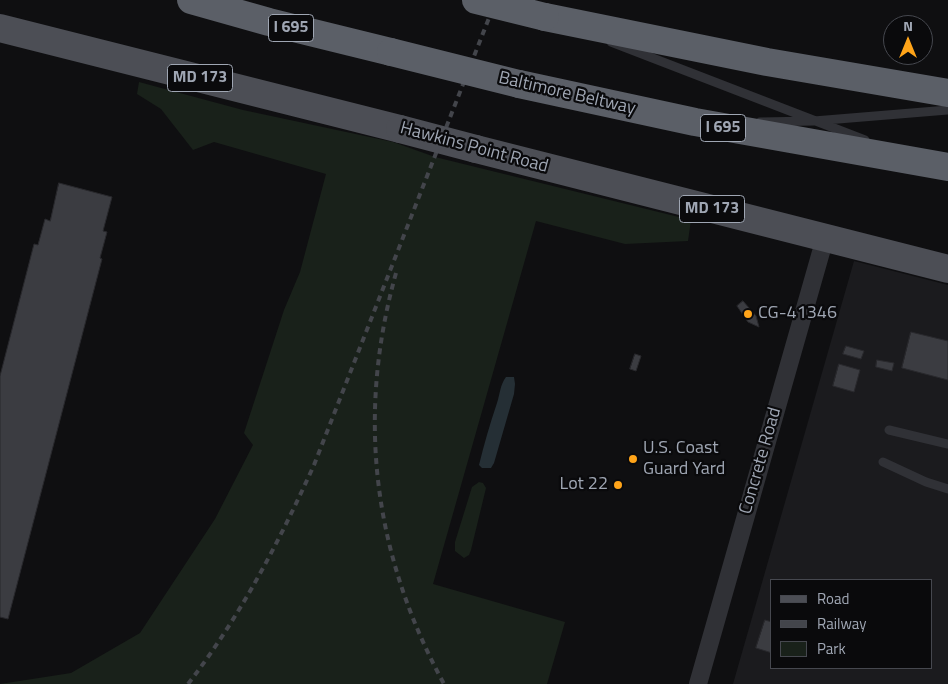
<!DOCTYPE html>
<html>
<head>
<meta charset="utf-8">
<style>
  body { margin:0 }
  #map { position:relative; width:948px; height:684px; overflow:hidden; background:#0f0f11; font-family:"Titillium Web",sans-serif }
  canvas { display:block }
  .legend { position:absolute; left:770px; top:579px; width:162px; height:90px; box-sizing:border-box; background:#0a0a0c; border:1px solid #46484f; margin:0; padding:6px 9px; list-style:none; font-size:15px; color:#9fa6b3 }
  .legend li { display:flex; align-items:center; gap:10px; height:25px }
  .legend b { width:25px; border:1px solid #46484f }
  .north { position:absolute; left:883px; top:15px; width:50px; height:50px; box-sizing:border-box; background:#0a0a0c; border:1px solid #46484f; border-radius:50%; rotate:0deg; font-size:14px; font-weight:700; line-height:20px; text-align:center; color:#9fa6b3 }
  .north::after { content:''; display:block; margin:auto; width:18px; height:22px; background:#ffa419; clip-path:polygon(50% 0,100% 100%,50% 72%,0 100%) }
</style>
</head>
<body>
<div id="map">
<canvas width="948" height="684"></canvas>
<ul class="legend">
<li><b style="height:6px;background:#4c4e55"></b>Road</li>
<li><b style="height:6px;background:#43454b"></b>Railway</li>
<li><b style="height:14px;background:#19211a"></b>Park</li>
</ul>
<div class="north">N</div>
</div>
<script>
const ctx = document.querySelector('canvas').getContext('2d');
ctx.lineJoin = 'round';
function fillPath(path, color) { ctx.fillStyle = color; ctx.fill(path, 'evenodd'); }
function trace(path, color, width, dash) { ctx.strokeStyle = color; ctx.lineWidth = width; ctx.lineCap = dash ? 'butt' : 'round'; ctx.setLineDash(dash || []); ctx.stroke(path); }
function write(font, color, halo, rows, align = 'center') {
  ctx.font = font + ' "Titillium Web",sans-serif'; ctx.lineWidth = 4.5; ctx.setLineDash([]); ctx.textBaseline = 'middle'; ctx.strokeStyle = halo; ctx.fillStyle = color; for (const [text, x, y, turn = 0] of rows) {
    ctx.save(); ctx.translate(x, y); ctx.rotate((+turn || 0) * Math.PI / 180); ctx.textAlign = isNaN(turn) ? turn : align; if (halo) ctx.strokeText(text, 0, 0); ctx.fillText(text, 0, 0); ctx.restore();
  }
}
fillPath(new Path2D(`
  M854 261 948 285V684H733ZM772 580H932V668H772Z`), '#1b1b1e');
fillPath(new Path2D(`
  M139 82 243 110 393 142 435 157 691 220 688 241 625 244 536 221 433 584 565 622 547 684H0L71 673 140 633 215 519 253 445 244 433 284 310 300 272 326 174 214 142 193 150 161 109 137 94Z
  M479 482 483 483 486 488 471 550 469 555 464 558 455 551V542L472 487Z`), '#19211a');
fillPath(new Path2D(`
  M506 377H514L515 384 514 394 494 463 491 468H482L479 465C484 444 490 424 497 403 500 394 500 385 506 377Z`), '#252f35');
const building = new Path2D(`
  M59 183 112 197 103 231 107 232 100 258 102 259 8 619 0 617V376L34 244 38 245 45 219 50 221Z
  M743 301 756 316 759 327 748 322 737 306Z
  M911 332 948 341V380L902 368Z
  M846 346 864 351 861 359 843 354Z
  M635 354 641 356 636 371 630 369Z
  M877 360 894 363 892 371 876 367Z
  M839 364 860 370 854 392 833 386Z
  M765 620 772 622V653L756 648Z`);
fillPath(building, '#3b3c41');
trace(building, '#29292d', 1);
trace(new Path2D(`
  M611 42 865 140
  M760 122 814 121 948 110
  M889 430 948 444
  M883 462 926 482 948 489`), '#303136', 9);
trace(new Path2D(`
  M698 684 825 238`), '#303136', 18);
trace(new Path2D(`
  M0 28 400 129
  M476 149 948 269`), '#4c4e55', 28);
trace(new Path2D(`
  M191 0 269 22 391 52
  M545 17 767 62 948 93
  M519 84 695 122 948 167`), '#5b5f67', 28);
trace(new Path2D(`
  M396 273C356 416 373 554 444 684
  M188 684C240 617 279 542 314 465L496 0`), '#43454b', 4, [6, 5]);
trace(new Path2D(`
  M400 129 476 149`), '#4c4e55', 28);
trace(new Path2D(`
  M476 0 545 17
  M391 52 519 84`), '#5b5f67', 28);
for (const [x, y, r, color] of [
  [748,314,5,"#ffa419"],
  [633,459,5,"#ffa419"],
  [618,485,5,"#ffa419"]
]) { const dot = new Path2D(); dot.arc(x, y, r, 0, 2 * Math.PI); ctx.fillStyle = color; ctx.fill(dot); trace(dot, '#0a0a0c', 2); }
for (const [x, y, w] of [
  [291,28,45],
  [200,78,65],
  [723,128,45],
  [712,209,65]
]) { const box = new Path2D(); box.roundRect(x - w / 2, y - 13.5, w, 27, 4); ctx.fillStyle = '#0a0a0c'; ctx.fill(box); trace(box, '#9fa6b3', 1); }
write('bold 16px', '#9fa6b3', null, [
  ["I 695",291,28],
  ["MD 173",200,78],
  ["I 695",723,128],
  ["MD 173",712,209]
]);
write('18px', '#9fa6b3', '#0a0a0c', [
  ["Baltimore Beltway",567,94,13],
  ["Hawkins Point Road",474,148,15],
  ["Concrete Road",761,461,-74]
]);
write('18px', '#9fa6b3', '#0a0a0c', [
  ["CG-41346",758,314],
  ["U.S. Coast",643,449],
  ["Guard Yard",643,470],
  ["Lot 22",608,485,"right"]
], 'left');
</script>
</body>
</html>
